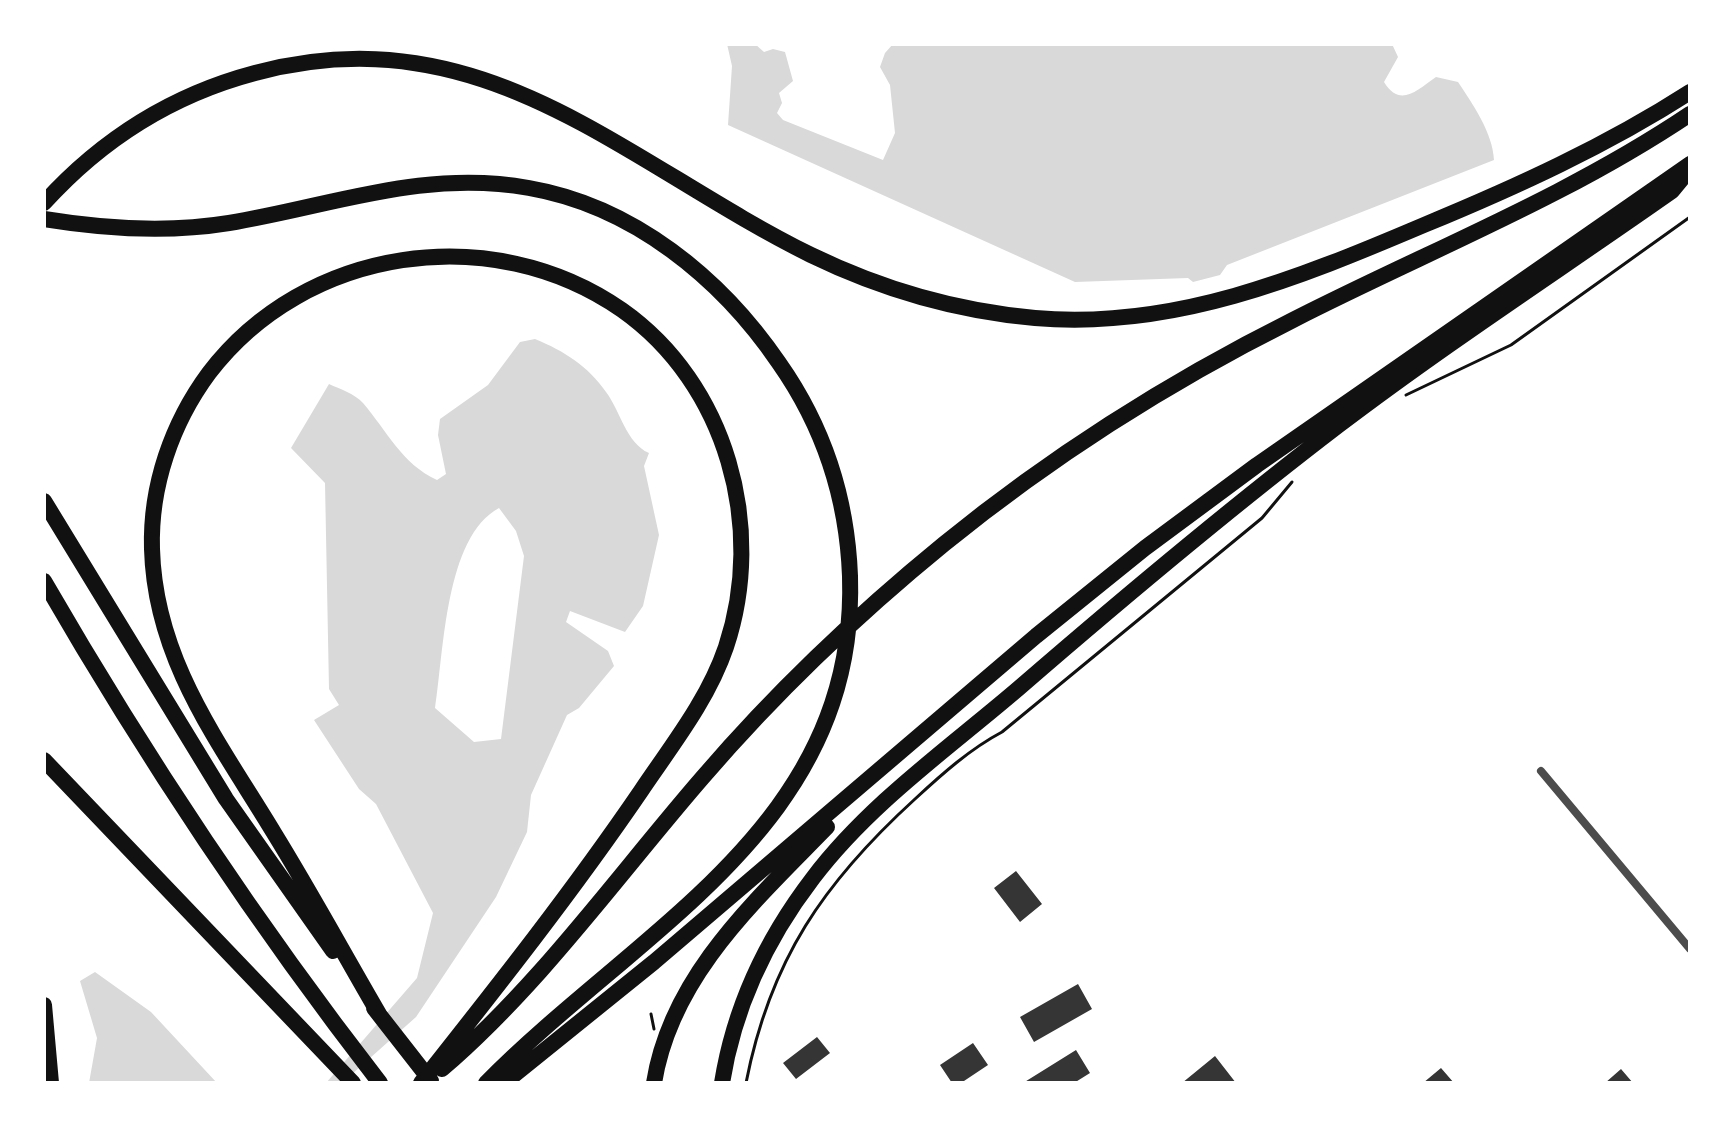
<!DOCTYPE html>
<html>
<head>
<meta charset="utf-8">
<style>
  body { margin:0 }
  #map { position:relative; width:1734px; height:1127px; overflow:hidden; background:#fff; font-family:Roboto,sans-serif }
  canvas { display:block }
  .frame { position:absolute; inset:0; border:46px solid #fff; pointer-events:none }
</style>
</head>
<body>
<div id="map">
<canvas width="1734" height="1127"></canvas>
<div class="frame"></div>
</div>
<script>
const ctx = document.querySelector('canvas').getContext('2d');
ctx.lineJoin = 'round';
function fillPath(path, color) { ctx.fillStyle = color; ctx.fill(path, 'evenodd'); }
function trace(path, color, width, dash) { ctx.strokeStyle = color; ctx.lineWidth = width; ctx.lineCap = dash ? 'butt' : 'round'; ctx.setLineDash(dash || []); ctx.stroke(path); }
fillPath(new Path2D(`
  M727 44H755L764 52 773 49 785 52 793 81 779 93 782 103 777 113 783 120 883 160 895 133 890 85 880 67 885 53 893 44H1392L1398 57 1384 82C1400 108 1416 91 1436 77L1458 82C1472 103 1493 133 1494 160L1227 265 1220 275 1193 282 1188 278 1075 282 728 125 732 66Z
  M535 339C564 351 588 366 606 392 621 412 626 443 649 453L644 466 659 535 643 606 625 632 570 611 566 622 608 651 614 666 579 708 567 715 531 795 527 832 496 897 416 1017 342 1083H326L417 978 433 913 376 804 359 789 314 720 339 705 329 689 325 483 291 448 329 384C340 389 355 394 363 403 387 431 402 464 437 480L446 474 438 435 440 419 488 385 520 342ZM499 508 516 531 524 556 501 739 474 742 435 708C444 651 445 537 499 508Z
  M95 972 151 1012 217 1083H89L97 1038 80 981Z`), '#d9d9d9');
fillPath(new Path2D(`
  M1016 871 1042 904 1020 922 994 888Z
  M1078 984 1092 1009 1034 1042 1020 1017Z
  M817 1037 830 1053 796 1079 783 1063Z
  M973 1043 988 1065 961 1083H952L940 1065Z
  M1076 1050 1090 1073 1074 1083H1023Z
  M1215 1056 1236 1083H1182Z
  M1441 1068 1454 1083H1423Z
  M1621 1069 1633 1083H1605Z`), '#353535');
trace(new Path2D(`
  M1406 395 1511 345 1690 217
  M651 1014 654 1029
  M746 1083C770 960 824 882 915 799 942 774 970 749 1002 732L1262 518 1292 482`), '#111', 3);
trace(new Path2D(`
  M1541 771 1690 949`), '#4c4c4c', 8);
trace(new Path2D(`
  M44 203C102 139 172 95 255 73 484 12 623 162 811 255 881 289 956 311 1035 318 1173 330 1299 278 1424 225 1516 187 1606 146 1690 92
  M44 219C105 229 168 233 229 223 332 206 423 169 529 188 633 206 721 278 779 363 824 427 847 497 850 576 858 826 640 927 486 1083
  M44 501 226 799 333 951
  M44 581C145 756 256 923 380 1083
  M44 760 353 1083
  M44 1005 51 1083
  M374 1008 431 1081
  M379 1014C344 954 311 893 274 833 219 742 155 660 152 549 150 486 172 423 209 373 305 247 491 219 622 310 727 384 766 527 726 647 708 700 672 745 641 791 572 892 497 987 421 1083
  M442 1069C540 985 618 875 703 777 776 692 857 615 944 544 1051 457 1169 382 1293 320 1426 252 1565 198 1690 114
  M504 1083 654 962 1036 636 1145 548 1257 465 1690 164
  M654 1083C671 976 755 901 827 827
  M722 1083C734 1008 767 938 813 878 869 804 949 748 1019 688 1123 598 1229 509 1339 425 1447 343 1561 269 1672 191L1686 174`), '#111', 16);
</script>
</body>
</html>
